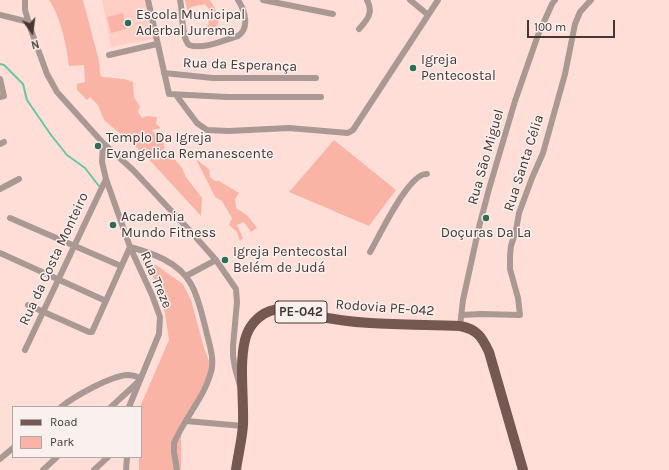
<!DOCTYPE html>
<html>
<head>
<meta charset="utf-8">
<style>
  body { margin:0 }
  #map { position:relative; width:669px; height:470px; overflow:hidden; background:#ffded7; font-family:Karla,sans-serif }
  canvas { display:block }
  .legend { position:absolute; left:12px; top:406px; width:130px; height:52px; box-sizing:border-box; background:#faf1ef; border:1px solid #b2a6a4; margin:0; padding:5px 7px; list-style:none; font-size:12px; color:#463633 }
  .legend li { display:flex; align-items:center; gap:8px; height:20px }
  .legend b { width:20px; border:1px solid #b2a6a4 }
  .north { position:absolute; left:12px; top:12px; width:40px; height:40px; -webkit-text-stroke:3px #faf1ef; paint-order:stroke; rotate:166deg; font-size:11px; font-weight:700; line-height:16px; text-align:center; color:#463633 }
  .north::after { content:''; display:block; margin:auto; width:14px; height:18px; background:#463633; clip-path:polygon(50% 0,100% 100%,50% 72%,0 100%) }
  .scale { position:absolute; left:527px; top:20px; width:88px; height:18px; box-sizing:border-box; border:2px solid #463633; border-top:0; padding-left:5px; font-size:12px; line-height:14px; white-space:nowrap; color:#463633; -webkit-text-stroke:3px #faf1ef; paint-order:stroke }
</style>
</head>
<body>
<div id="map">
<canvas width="669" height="470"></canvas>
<ul class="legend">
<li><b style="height:5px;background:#755852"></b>Road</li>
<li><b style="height:11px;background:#f9b4a6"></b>Park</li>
</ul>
<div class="north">N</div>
<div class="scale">100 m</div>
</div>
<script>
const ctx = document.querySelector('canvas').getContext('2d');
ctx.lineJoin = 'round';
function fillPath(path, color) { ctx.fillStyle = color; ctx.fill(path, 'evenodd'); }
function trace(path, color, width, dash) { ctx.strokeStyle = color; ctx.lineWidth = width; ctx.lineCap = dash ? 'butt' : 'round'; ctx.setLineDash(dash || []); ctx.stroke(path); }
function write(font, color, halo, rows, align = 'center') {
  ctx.font = font + ' Karla,sans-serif'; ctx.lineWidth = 3; ctx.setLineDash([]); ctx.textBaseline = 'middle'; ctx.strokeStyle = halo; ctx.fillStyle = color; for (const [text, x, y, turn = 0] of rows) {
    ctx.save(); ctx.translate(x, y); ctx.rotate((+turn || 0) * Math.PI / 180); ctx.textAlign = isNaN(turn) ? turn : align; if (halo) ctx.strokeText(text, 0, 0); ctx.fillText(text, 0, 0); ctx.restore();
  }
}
fillPath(new Path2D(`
  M102 0H146L154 39 111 47Z`), '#ffcec4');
fillPath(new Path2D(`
  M49 0H83L99 61 100 74 102 77 124 79 133 82 134 97 140 107 138 112 142 118 147 116 157 117 156 124 161 128 152 130 155 135 162 134 165 153 172 156 182 168 186 177 202 198 201 216 144 154 104 120 98 105 90 97 87 100 77 90V84L85 82 84 65 69 66C67 47 60 15 49 0Z
  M185 0H210L219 16 217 27 208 29 206 26 209 25 208 20H213L211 12 205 4 191 7 188 12Z
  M123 13 126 29 111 33 107 17Z
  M334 140 396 190 369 226 289 192Z
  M196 159 209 169 210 177 215 181H219L239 193 235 199 236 208 248 216 257 228 251 232 244 222 237 225 243 238 240 241 237 232 229 225 232 218 222 201 215 197Z
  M141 260 156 265 183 284 191 300 204 348 212 368 181 428V470H139V457H141L140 407 169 340 165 313 156 281Z`), '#f9b4a6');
trace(new Path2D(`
  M0 64 4 65 23 84 27 100 51 135 67 155 85 168 99 186`), '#67c7a4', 2);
trace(new Path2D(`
  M25 0V10L31 30 47 74 57 92 103 143 133 170 192 233 216 260 236 289 237 302 233 346V356L235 368 240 386
  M148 0 169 94 227 97H321
  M180 0C183 12 181 37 189 45 204 50 224 40 238 36 250 28 245 11 238 0
  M263 0 333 14
  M410 0 427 14
  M0 15 29 22
  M359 29C367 20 374 13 367 0
  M109 55 157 44
  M164 73 213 78H316
  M0 79 4 96 0 97
  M176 95 197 123 207 130 229 131 289 128 348 133 353 130 438 0
  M103 143 102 162 106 179 130 247 152 295 160 317 159 334 129 407
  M0 144 4 142
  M0 189 19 179
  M10 218 121 266
  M370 252C379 237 409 172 427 174
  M0 253 106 301
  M186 276 216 260
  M28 305 89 332H92L130 247C152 253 179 262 191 284 199 298 202 315 206 330 209 344 215 359 211 372 204 398 184 419 174 443V452L177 470
  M462 315 481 314 520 315 518 298 510 269V256L511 246 516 230 519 213 532 178 543 153 565 74 575 24 580 12 591 0
  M460 326 463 300 479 227 489 189 515 101 538 35 552 4 555 0
  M25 350 106 179
  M61 407C75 396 110 376 128 375 132 375 136 376 140 378
  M111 407 138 382
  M186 421 243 426
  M0 459 13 448
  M43 470 57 457
  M94 470 108 457
  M126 470 127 457`), '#a99894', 6);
trace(new Path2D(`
  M236 470C238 455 242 440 243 425 244 399 239 365 245 340 248 327 257 316 270 311 284 306 303 313 317 316 363 326 413 324 460 326 477 329 482 337 489 352L523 470`), '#755852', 10);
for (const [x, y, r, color] of [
  [128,23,4,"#306c57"],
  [413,68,4,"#306c57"],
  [98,146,4,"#306c57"],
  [486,218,4,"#306c57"],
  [113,225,4,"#306c57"],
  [225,260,4,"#306c57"]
]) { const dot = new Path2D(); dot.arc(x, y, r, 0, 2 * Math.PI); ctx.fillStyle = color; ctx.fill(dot); trace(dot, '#faf1ef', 1.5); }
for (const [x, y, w] of [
  [301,312,52]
]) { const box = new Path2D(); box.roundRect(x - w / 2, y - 11, w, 22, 3); ctx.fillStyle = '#faf1ef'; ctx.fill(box); trace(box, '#463633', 1); }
write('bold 13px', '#463633', null, [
  ["PE-042",301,312]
]);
write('14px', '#463633', '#faf1ef', [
  ["Escola Municipal",136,15],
  ["Aderbal Jurema",136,31],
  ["Igreja",421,60],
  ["Pentecostal",421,76],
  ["Templo Da Igreja",106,138],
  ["Evangelica Remanescente",106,154],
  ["Academia",121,217],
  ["Mundo Fitness",121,233],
  ["Doçuras Da La",486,233,"center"],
  ["Igreja Pentecostal",233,252],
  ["Belém de Judá",233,268]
], 'left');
write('14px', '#463633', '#faf1ef', [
  ["Rua da Esperança",240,65,2],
  ["Rua São Miguel",486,157,-74],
  ["Rua Santa Célia",524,163,-72],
  ["Rua da Costa Monteiro",54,259,-65],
  ["Rua Treze",156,280,67],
  ["Rodovia PE-042",385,308,4]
]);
</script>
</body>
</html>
